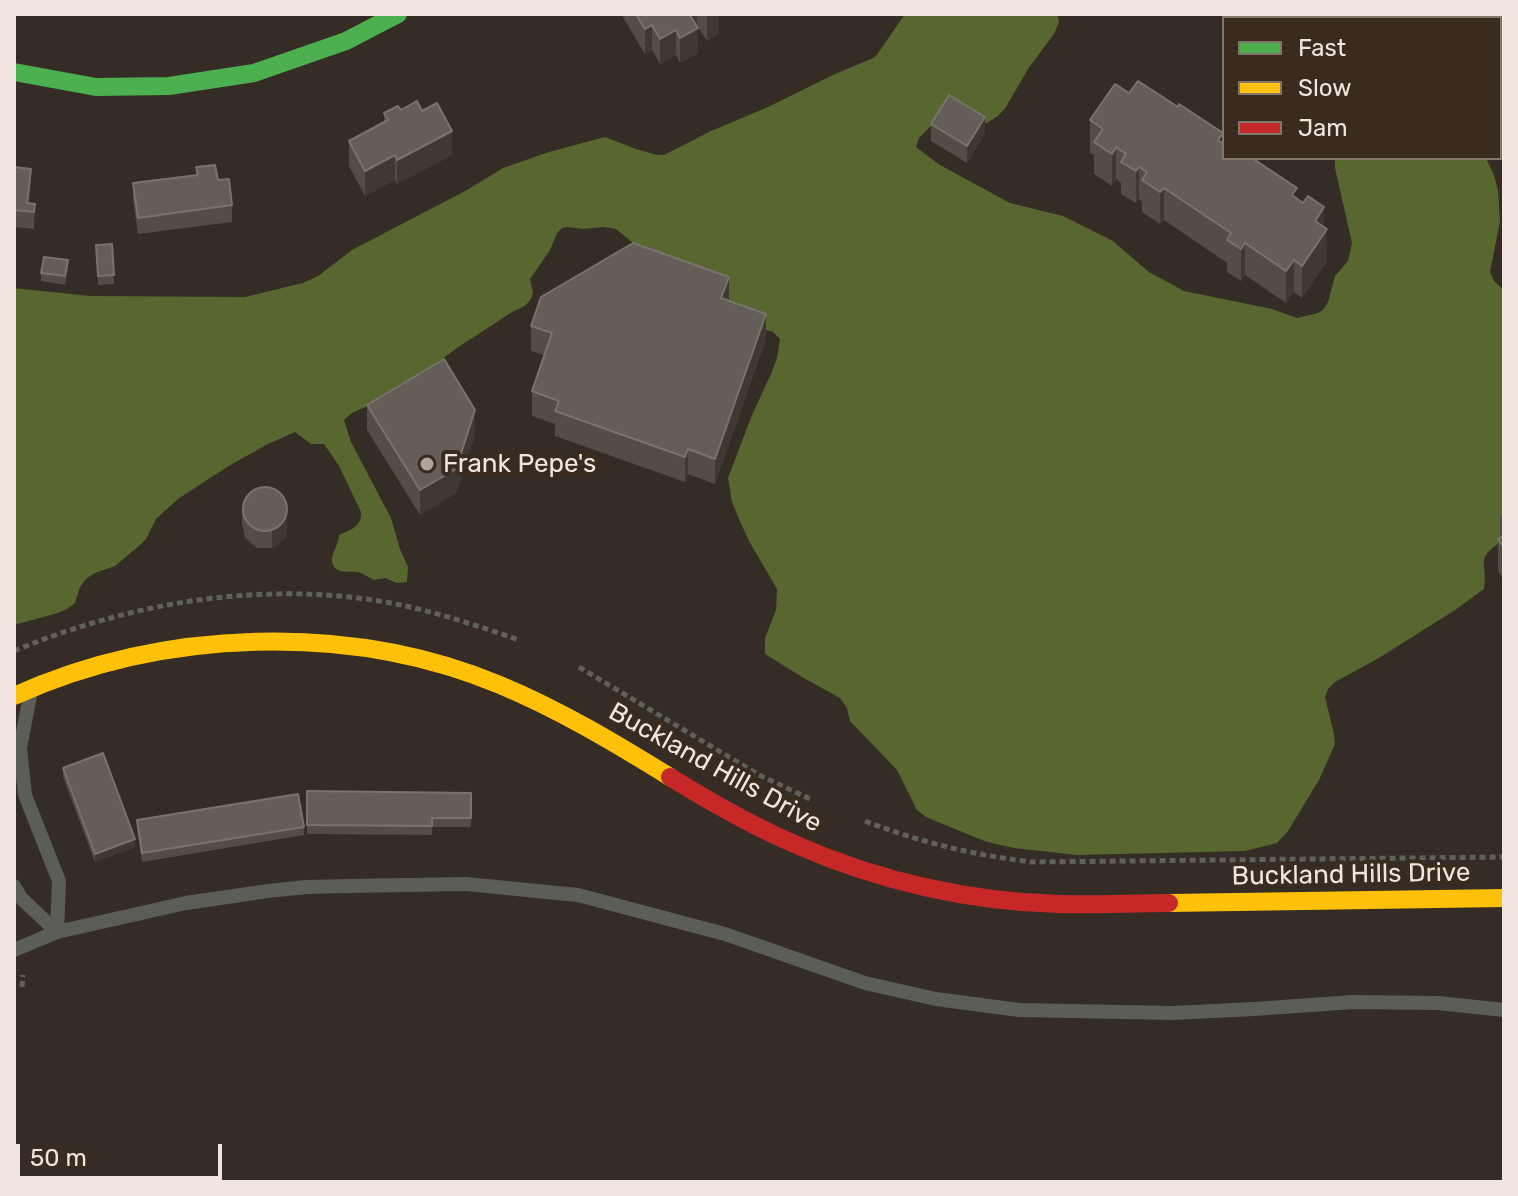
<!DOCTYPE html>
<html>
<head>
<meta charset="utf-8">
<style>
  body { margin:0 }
  #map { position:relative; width:1518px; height:1196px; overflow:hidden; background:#342c25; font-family:Rubik,sans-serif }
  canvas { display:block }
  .frame { position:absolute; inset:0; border:16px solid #f0e6df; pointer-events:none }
  .legend { position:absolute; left:1222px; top:16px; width:280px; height:144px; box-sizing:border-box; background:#3a2b1f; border:2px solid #83766c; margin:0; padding:10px 14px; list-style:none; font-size:24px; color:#f0e6df }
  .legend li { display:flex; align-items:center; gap:16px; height:40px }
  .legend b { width:40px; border:2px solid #83766c }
  .scale { position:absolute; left:16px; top:1144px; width:206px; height:36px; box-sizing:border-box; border:4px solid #f0e6df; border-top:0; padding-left:10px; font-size:24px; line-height:28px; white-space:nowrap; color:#f0e6df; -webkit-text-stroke:6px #3a2b1f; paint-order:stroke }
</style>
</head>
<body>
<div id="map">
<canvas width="1518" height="1196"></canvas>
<div class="frame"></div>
<ul class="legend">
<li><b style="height:10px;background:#4caf50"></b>Fast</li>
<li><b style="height:10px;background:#ffc107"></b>Slow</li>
<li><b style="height:10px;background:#c62828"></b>Jam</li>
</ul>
<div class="scale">50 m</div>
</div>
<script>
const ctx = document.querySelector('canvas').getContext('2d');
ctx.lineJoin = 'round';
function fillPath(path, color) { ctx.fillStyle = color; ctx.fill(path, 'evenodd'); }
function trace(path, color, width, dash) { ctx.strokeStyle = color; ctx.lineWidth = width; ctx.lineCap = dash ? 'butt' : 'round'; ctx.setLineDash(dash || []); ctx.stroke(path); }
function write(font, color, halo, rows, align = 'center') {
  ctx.font = font + ' Rubik,sans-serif'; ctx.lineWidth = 8; ctx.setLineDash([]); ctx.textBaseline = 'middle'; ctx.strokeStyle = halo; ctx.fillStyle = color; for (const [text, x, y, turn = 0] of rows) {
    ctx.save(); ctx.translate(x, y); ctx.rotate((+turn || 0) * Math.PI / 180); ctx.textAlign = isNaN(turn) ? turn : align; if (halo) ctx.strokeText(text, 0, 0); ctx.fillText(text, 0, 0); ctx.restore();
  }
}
fillPath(new Path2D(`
  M905 14H1057L1059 22 1054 34 1028 69 1006 107 999 115 987 123 978 120 936 121 919 138 916 147 940 165 1010 203 1063 216 1113 241 1149 272 1184 291 1272 309 1297 318 1318 313 1323 310 1328 302 1335 276 1348 261 1352 243 1335 168V158H1486L1494 175 1498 191 1500 221 1490 272 1494 281 1504 290V540C1472 560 1489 562 1484 589L1455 610 1379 658 1335 682 1328 689 1325 697 1334 734 1335 744 1319 780 1288 831 1277 843 1245 851 1077 855 1014 848 987 842 972 836 926 817 917 810 897 770 850 721 847 708 840 698 802 677 765 654V638L776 610 777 589 749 541 739 519 732 502 728 478 752 415 771 374 777 358 780 339 773 332 757 327 648 255 616 229 603 227 583 229 567 227 562 228 557 233 550 250 530 279 533 293 531 299 525 306 512 312 457 348 396 393 352 413 344 420 351 442 391 518 400 549 408 567 407 582 397 583 385 578 374 580C369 578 366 575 361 573 353 570 333 576 332 561 331 554 339 544 339 535 350 530 362 527 361 512L339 466 324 444H311L295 432 266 445 227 467 178 499 156 519 146 539 139 546 115 566 95 573 86 579 80 587 75 603 67 609 58 613 14 625V288L90 296 245 297 303 283 318 276 352 250 467 190 503 168 549 152 605 137 636 149 657 155H664L711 131 768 107 835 74 871 59 876 56Z`), '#57672f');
trace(new Path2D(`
  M14 651C124 605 247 583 366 599 419 606 470 623 519 640
  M579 667 759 775 810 799
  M865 821C919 842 974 855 1031 862L1504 857
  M22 987 23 975`), '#61615c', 5, [6, 4]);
trace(new Path2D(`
  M30 696 20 748 25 795 59 881 57 932
  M14 886 21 898 57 932
  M14 950 57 932 186 903 268 891 306 887 349 886 466 884 578 895 725 934 865 983 936 999 1019 1010 1174 1013 1254 1009 1353 1002 1438 1003 1504 1010`), '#5b5e57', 14);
trace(new Path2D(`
  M14 72 96 87 169 86 254 73 346 41 398 14`), '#4caf50', 18);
trace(new Path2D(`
  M14 696C162 629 349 622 500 685 560 710 615 743 670 777
  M1169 903 1504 898`), '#ffc107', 18);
trace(new Path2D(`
  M670 777C712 803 754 827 799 846 879 881 971 902 1059 904 1095 905 1132 903 1169 903`), '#c62828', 18);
fillPath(new Path2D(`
  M621 14H719V33L707 41 697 26 698 53 680 63 676 55 660 64 652 50 645 54Z
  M1470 14H1504V70L1500 63V18H1473Z
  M1129 93 1223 143 1297 199 1324 227 1327 261 1302 298 1294 292 1286 303 1245 275 1241 281 1227 272V263L1164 220 1160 224 1142 212V201L1139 199 1136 203 1121 194V183L1116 179 1112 186 1094 174V155L1090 153V120Z
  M401 110 422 111 452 155 397 184 395 180 365 196 349 166V141L384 122V113Z
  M931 124 985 134 967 163 931 141Z
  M14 167 31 186 29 203 35 204 34 229 14 227Z
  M196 167 218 180 232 205V222L138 234 133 200V183L196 175Z
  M112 244 114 284 98 285 96 245Z
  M68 268 65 285 41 281V273Z
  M729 301 766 339 715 484 688 474 685 482 555 436V424L532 416V391L544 355 531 351V326Z
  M367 405 475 435 456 493 420 515 367 430Z
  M242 507 287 532 284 539 272 548H257L245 538 242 524Z
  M1504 514V580L1498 571V539L1500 538V516Z
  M63 768 135 847 95 862 63 777Z
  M307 791 471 793V827H432V835L307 834Z
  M137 820 304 827V835L142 862 137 829Z`), '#544d47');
fillPath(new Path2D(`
  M686 14H697V26L686 33Z
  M710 14H719V33L707 41V16Z
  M652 25V50L645 54V29Z
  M698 28V53L680 63V38Z
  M676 30V55L660 64V39Z
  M985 117V134L967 163V146Z
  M452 131V155L397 184V160Z
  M1116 147V179L1112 186V154Z
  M395 155V180L365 196V171Z
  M1139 167V199L1136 203V171Z
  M31 169V186L28 212 27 203Z
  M1164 188V220L1160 224V192Z
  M1324 207V233L1327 229V261L1302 298V266L1315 221Z
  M1245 243V275L1241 281V249Z
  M1294 260V292L1286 303V271Z
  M729 277V301L721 298Z
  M766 314V339L715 484V459Z
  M475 410V435L456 493 420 515V490Z
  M688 449V474L685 482V457Z
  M287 515V532L284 539 272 548V531Z
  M135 839V847L95 862V854Z`), '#403933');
const building = new Path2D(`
  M636 14H689L698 28 680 38 676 30 660 39 652 25 645 29Z
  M1490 14H1504V38L1500 31V18H1492Z
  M1138 81 1178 107 1179 104 1223 133 1218 140 1224 144V158H1252L1297 188 1292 195 1303 203 1308 196 1324 207 1315 221 1327 229 1302 266 1294 260 1286 271 1245 243 1241 249 1227 240 1231 233 1164 188 1160 192 1142 180 1147 172 1139 167 1136 171 1121 162 1126 154 1116 147 1112 154 1094 142 1103 129 1090 120 1115 84 1129 93Z
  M949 95 985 117 967 146 931 124Z
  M417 101 422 111 437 103 452 131 397 160 395 155 365 171 349 141 388 120 384 113 398 106 401 110Z
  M215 165 218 180 229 179 232 205 138 218 133 183 198 175 196 167Z
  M14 167 31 169 27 203 35 204 34 212 14 210Z
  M633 243 729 277 721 298 766 314 715 459 688 449 685 457 555 411 559 401 532 391 552 333 531 326 541 297Z
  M112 244 114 275 98 276 96 245Z
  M44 257 68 260 65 276 41 273Z
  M444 359 475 410 456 469 420 490 367 405Z
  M243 509a22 22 0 1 1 44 0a22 22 0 1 1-44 0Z
  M1504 536V548L1498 539Z
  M103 753 135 839 95 854 63 768Z
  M307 791 471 793V818H432V826L307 825Z
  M298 794 304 827 142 853 137 820Z`);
fillPath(building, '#655d58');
trace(building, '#7a726d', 2);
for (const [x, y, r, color] of [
  [427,464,8,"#aea59e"]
]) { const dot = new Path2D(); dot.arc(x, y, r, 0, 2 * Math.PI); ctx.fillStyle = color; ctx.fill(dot); trace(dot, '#3a2b1f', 3); }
write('26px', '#f0e6df', '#3a2b1f', [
  ["Frank Pepe's",443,464]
], 'left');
write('26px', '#f0e6df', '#3a2b1f', [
  ["Buckland Hills Drive",715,768,29],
  ["Buckland Hills Drive",1351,875,-1]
]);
</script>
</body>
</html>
